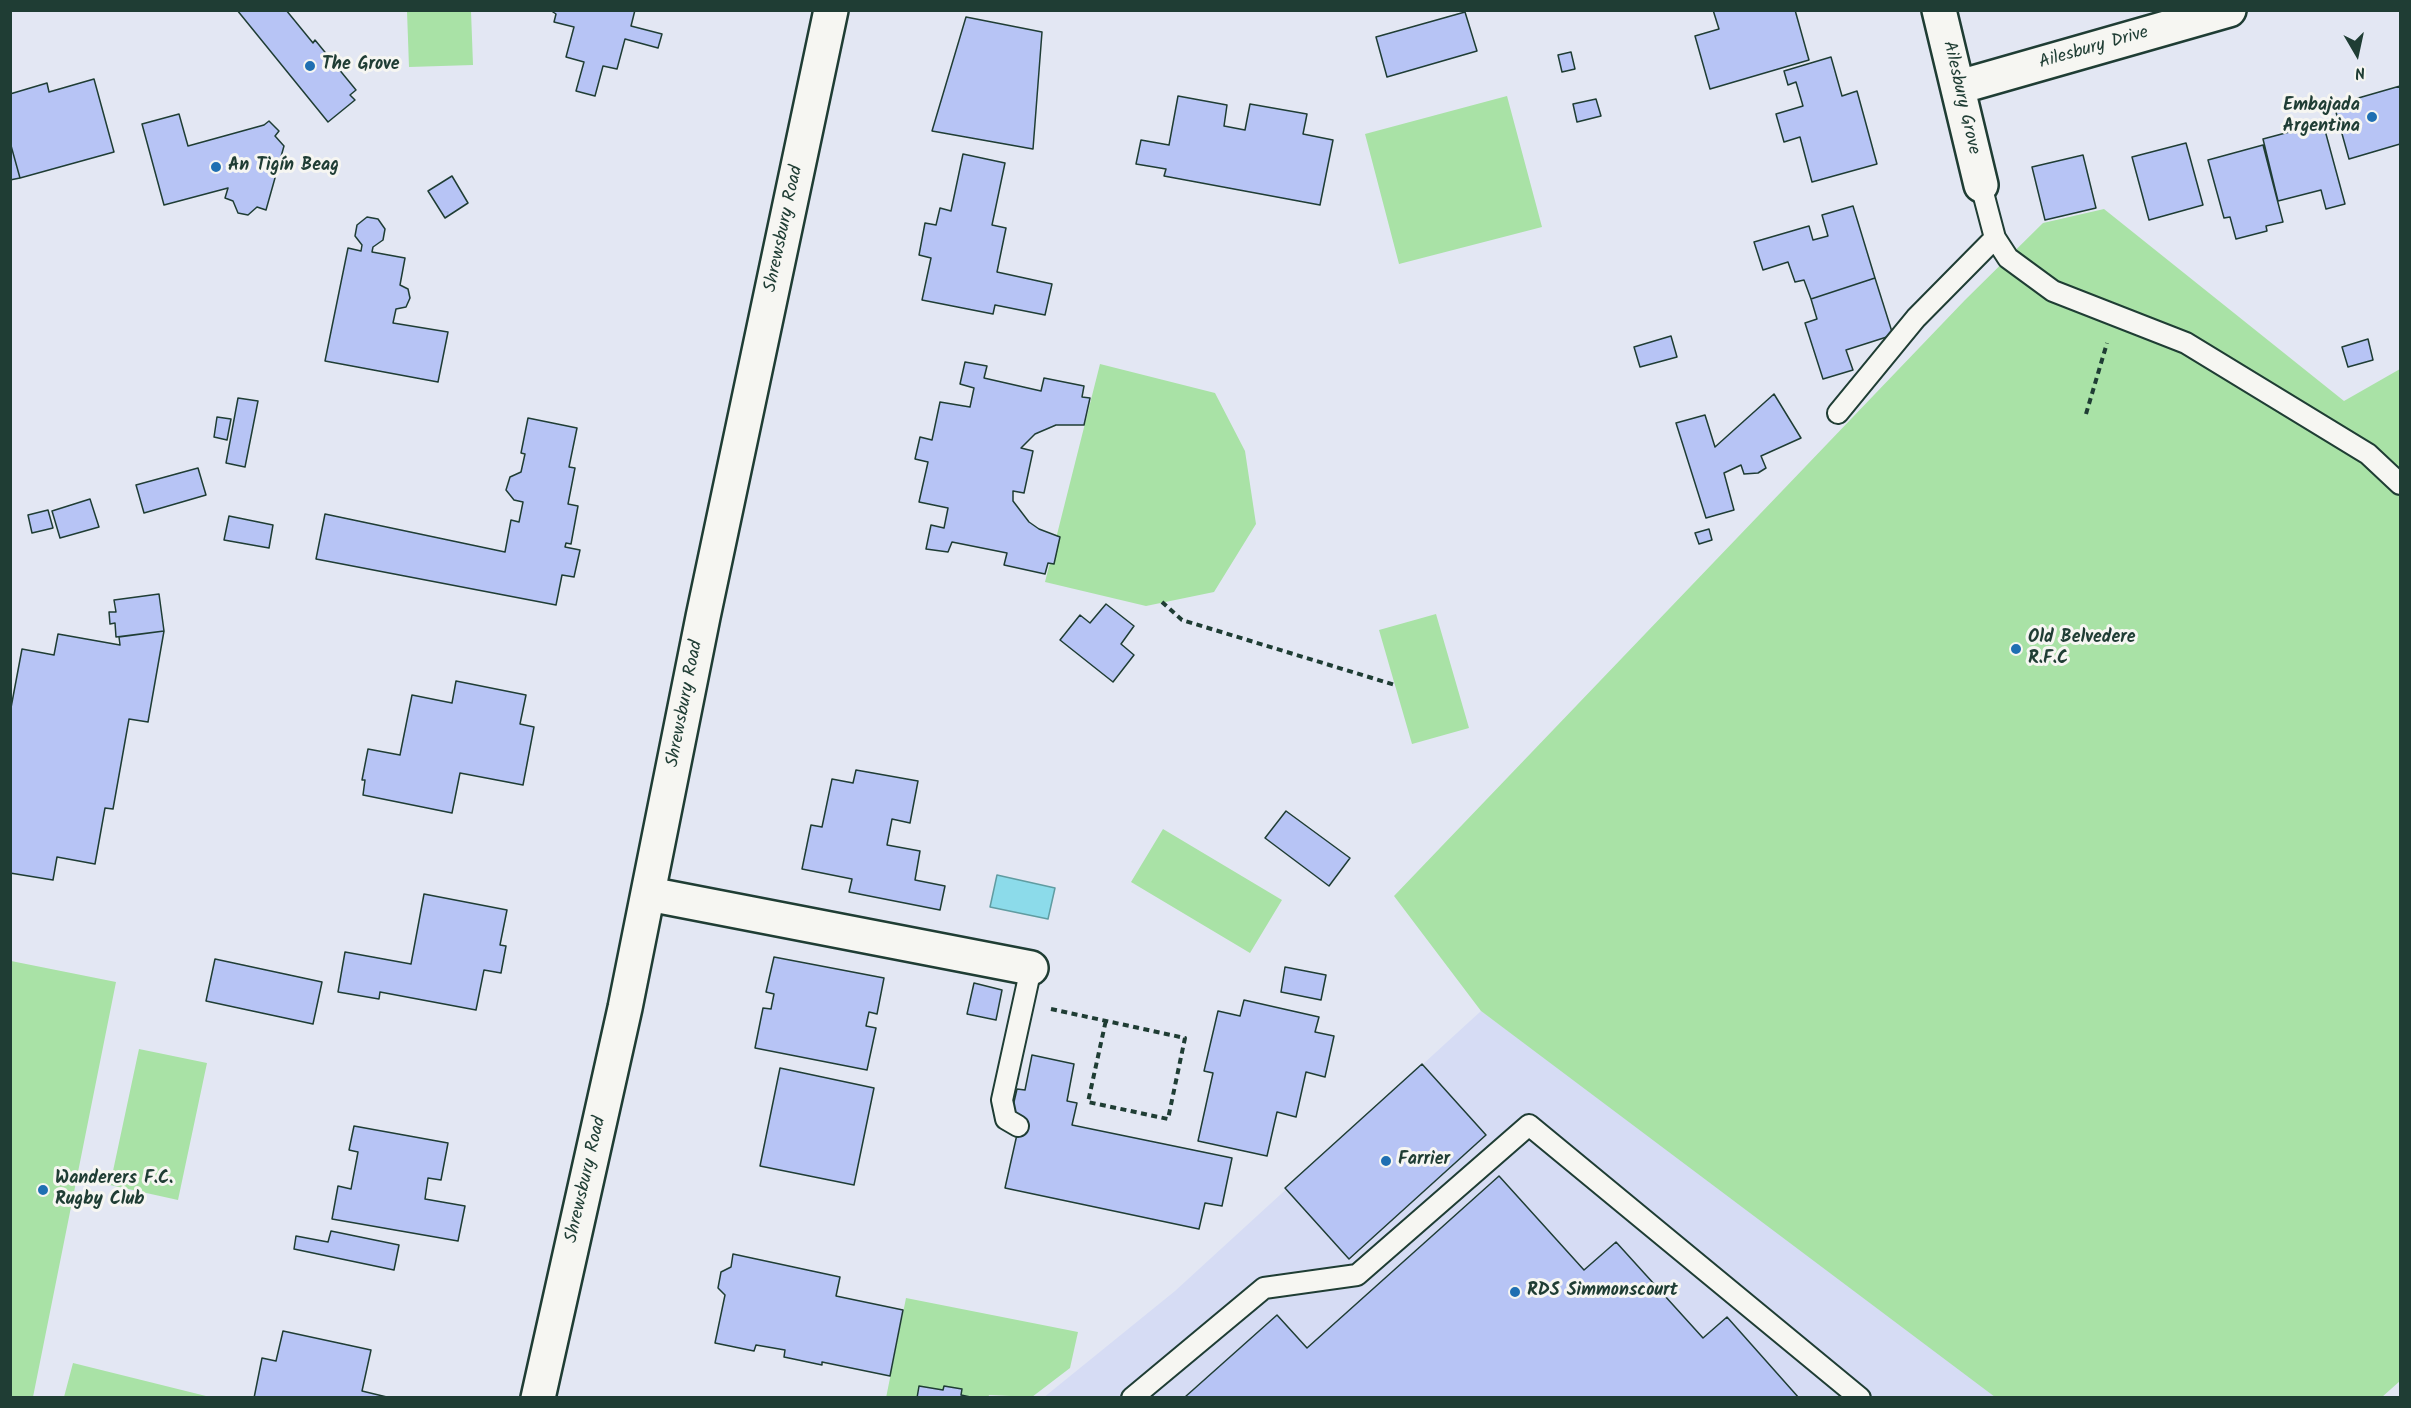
<!DOCTYPE html>
<html>
<head>
<meta charset="utf-8">
<style>
  body { margin:0 }
  #map { position:relative; width:2411px; height:1408px; overflow:hidden; background:#e3e7f3; font-family:Kalam,sans-serif }
  canvas { display:block }
  .frame { position:absolute; inset:0; border:12px solid #1f3d34; pointer-events:none }
  .north { position:absolute; left:2327px; top:24px; width:60px; height:60px; -webkit-text-stroke:4px #f6f6f2; paint-order:stroke; rotate:171deg; font-size:16px; font-weight:700; line-height:24px; text-align:center; color:#1f3d34 }
  .north::after { content:''; display:block; margin:auto; width:21px; height:27px; background:#1f3d34; clip-path:polygon(50% 0,100% 100%,50% 72%,0 100%) }
</style>
</head>
<body>
<div id="map">
<canvas width="2411" height="1408"></canvas>
<div class="frame"></div>
<div class="north">N</div>
</div>
<script>
const ctx = document.querySelector('canvas').getContext('2d');
ctx.lineJoin = 'round';
function fillPath(path, color) { ctx.fillStyle = color; ctx.fill(path, 'evenodd'); }
function trace(path, color, width, dash) { ctx.strokeStyle = color; ctx.lineWidth = width; ctx.lineCap = dash ? 'butt' : 'round'; ctx.setLineDash(dash || []); ctx.stroke(path); }
function write(font, color, halo, rows, align = 'center') {
  ctx.font = font + ' Kalam,sans-serif'; ctx.lineWidth = 6; ctx.setLineDash([]); ctx.textBaseline = 'middle'; ctx.strokeStyle = halo; ctx.fillStyle = color; for (const [text, x, y, turn = 0] of rows) {
    ctx.save(); ctx.translate(x, y); ctx.rotate((+turn || 0) * Math.PI / 180); ctx.textAlign = isNaN(turn) ? turn : align; if (halo) ctx.strokeText(text, 0, 0); ctx.fillText(text, 0, 0); ctx.restore();
  }
}
fillPath(new Path2D(`
  M1481 1011 1805 1248 2000 1398H1043L1175 1291Z`), '#d6dcf4');
fillPath(new Path2D(`
  M407 11H471L473 65 409 67Z
  M1507 96 1542 227 1399 264 1365 134Z
  M2104 209 2344 401 2400 369V1381L2382 1397H1995L1481 1011 1394 896 1965 300 2043 223Z
  M1100 364 1215 393 1245 451 1256 524 1214 592 1146 606 1045 582Z
  M1436 614 1469 728 1412 744 1379 630Z
  M1163 829 1282 900 1250 953 1131 882Z
  M11 961 116 982 33 1397H11Z
  M139 1049 207 1063 178 1200 110 1185Z
  M906 1298 1078 1332 1070 1368 1032 1397 989 1395 988 1398H886Z
  M73 1363 210 1397H64Z`), '#a9e2a6');
const water = new Path2D(`
  M997 875 1055 888 1048 919 990 907Z`);
fillPath(water, '#8cdbea');
trace(water, '#609ca1', 1.5);
const building = new Path2D(`
  M237 10H286L313 43 315 40 356 90 350 95 355 100 328 122Z
  M550 10H635L631 26 662 34 658 48 625 39 617 69 603 66 595 96 576 91 584 62 566 57 574 27 554 22 556 14Z
  M1713 10H1795L1809 60 1710 89 1695 36 1719 29Z
  M1465 12 1477 51 1387 77 1376 37Z
  M966 17 1042 32 1033 149 932 131Z
  M1571 52 1575 69 1562 72 1558 55Z
  M1831 57 1842 96 1857 91 1877 164 1812 182 1800 137 1784 142 1776 114 1803 106 1796 82 1788 85 1784 71Z
  M94 79 114 152 20 178 10 142V94L47 83 49 92Z
  M2400 86V144L2349 159 2334 105Z
  M1178 96 1227 105 1224 126 1245 130 1250 104 1307 114 1303 134 1333 140 1320 205 1164 176 1166 169 1136 164 1141 140 1169 145Z
  M1596 99 1601 116 1577 122 1573 104Z
  M179 114 188 146 264 125 269 121 279 131 275 136 284 146 266 210 257 207 248 215 238 213 233 201 225 198 228 188 164 205 142 124Z
  M2323 123 2345 204 2326 209 2321 190 2278 201 2263 139Z
  M10 142 20 178 10 180Z
  M2186 143 2203 205 2149 220 2132 157Z
  M2263 145 2283 222 2266 226 2267 231 2236 239 2230 217 2224 218 2208 160Z
  M963 154 1005 163 992 225 1006 228 997 272 1052 284 1045 315 995 305 993 314 922 300 931 258 919 255 925 223 936 225 940 208 951 211Z
  M2083 155 2096 208 2045 220 2032 167Z
  M452 176 468 203 445 218 428 191Z
  M1853 206 1875 278 1811 299 1804 280 1795 282 1788 262 1763 270 1754 242 1809 226 1813 240 1828 236 1822 215Z
  M367 217 378 219 385 229 383 240 373 247 372 252 405 258 400 285 408 289 410 298 406 307 396 309 393 323 448 332 438 382 325 361 348 248 361 251 362 245 355 236 357 225Z
  M1875 278 1893 335 1846 350 1853 370 1823 379 1805 323 1817 319 1811 299Z
  M1671 336 1677 357 1640 367 1634 347Z
  M2368 339 2373 360 2348 367 2342 347Z
  M965 362 987 366 984 378 1041 391 1044 378 1084 386 1082 397 1090 398 1084 425H1056L1035 434 1021 448 1033 451 1024 493 1013 491V501L1029 522 1039 529 1060 537 1054 564 1048 563 1045 574 1004 565 1007 553 952 542 948 552 926 549 931 525 944 528 948 508 919 502 928 462 915 459 920 437 932 440 940 402 970 407 974 388 960 384Z
  M1774 394 1801 438 1761 456 1766 468 1758 473 1744 474 1741 465 1724 473 1734 510 1706 518 1676 423 1705 415 1715 447Z
  M238 398 258 401 245 467 226 463Z
  M217 417 231 419 227 440 214 437Z
  M528 418 577 428 569 467 575 468 568 504 578 506 571 544 566 543 565 547 580 550 574 577 562 575 556 605 316 559 325 514 505 552 511 520 519 522 523 502 514 500 506 490 510 477 521 472 525 454 521 453Z
  M198 468 206 495 144 513 136 485Z
  M90 499 99 527 60 538 52 511Z
  M48 510 53 528 32 533 28 515Z
  M229 516 273 525 269 548 224 540Z
  M1709 529 1712 540 1699 544 1695 533Z
  M159 594 164 631 116 637 115 623 110 624 109 612H116L114 600Z
  M1106 604 1134 626 1121 644 1134 655 1113 682 1060 640 1080 615 1090 623Z
  M164 631 148 722 129 719 113 809 105 808 95 864 57 857 53 880 10 873V713L22 649 54 655 58 634 120 645 119 637Z
  M456 681 526 695 520 724 534 727 523 785 460 773 452 813 363 795 365 780H362L368 749 400 755 412 695 452 703Z
  M856 770 918 781 910 823 892 819 887 845 920 851 915 880 945 886 940 910 849 892 852 879 802 869 811 825 822 827 832 779 853 783Z
  M1286 811 1350 858 1329 886 1265 838Z
  M424 894 507 910 500 945 506 946 501 973 484 970 476 1010 380 992 379 999 338 992 345 952 411 964Z
  M774 957 884 978 877 1014 869 1012 866 1026 876 1028 867 1070 755 1048 763 1008 771 1009 774 994 766 992Z
  M215 959 322 982 313 1024 206 1001Z
  M1285 967 1326 975 1321 1000 1281 992Z
  M974 983 1002 990 996 1020 967 1014Z
  M1244 1000 1319 1017 1315 1032 1334 1036 1325 1077 1306 1072 1296 1117 1277 1112 1267 1156 1198 1141 1213 1073 1204 1071 1218 1011 1240 1016Z
  M1032 1055 1074 1064 1067 1101 1077 1103 1072 1125 1232 1158 1222 1206 1205 1203 1199 1229 1005 1188 1020 1121 1010 1119 1017 1089 1025 1090Z
  M1422 1064 1486 1135 1349 1259 1285 1188Z
  M780 1068 874 1088 854 1185 760 1166Z
  M354 1126 448 1143 441 1180 428 1178 425 1199 465 1206 458 1241 332 1219 338 1186 351 1189 358 1152 349 1150Z
  M1499 1176 1584 1270 1616 1242 1703 1338 1727 1317 1799 1398 1185 1397 1277 1315 1307 1348Z
  M331 1231 399 1245 394 1270 294 1249 296 1236 328 1242Z
  M733 1254 840 1277 836 1296 903 1310 890 1376 822 1362V1365L784 1357 785 1350 756 1345 754 1351 715 1343 725 1295 718 1288 721 1272 731 1267Z
  M283 1331 371 1350 362 1391 391 1398H254L262 1358 276 1361Z
  M919 1386 943 1390 944 1386 962 1389 961 1395 975 1398H917Z`);
fillPath(building, '#b7c4f5');
trace(building, '#1f3d34', 1.5);
const service = new Path2D(`
  M1981 185 1995 238 2008 258 2053 291 2186 343 2368 454 2400 484
  M1838 413 1916 318 1995 238
  M1018 1126 1006 1119 1002 1100 1031 968
  M1132 1398 1264 1288 1357 1275 1529 1125 1860 1398`);
const minor = new Path2D(`
  M1939 10 1981 185
  M1959 87 2229 10
  M649 894 1031 968
  M538 1398 625 1008 703 617 831 10`);
trace(service, '#1f3d34', 24);
trace(minor, '#1f3d34', 38);
trace(new Path2D(`
  M2086 414 2107 343
  M1162 602 1182 620 1395 685
  M1051 1009 1185 1038 1168 1119 1088 1102 1106 1020`), '#1f3d34', 4, [6, 4.5]);
trace(service, '#f6f6f2', 20);
trace(minor, '#f6f6f2', 33);
for (const [x, y, r, color] of [
  [310,66,6,"#1f6fb2"],
  [2372,117,6,"#1f6fb2"],
  [216,167,6,"#1f6fb2"],
  [2016,649,6,"#1f6fb2"],
  [1386,1161,6,"#1f6fb2"],
  [43,1190,6,"#1f6fb2"],
  [1515,1292,6,"#1f6fb2"]
]) { const dot = new Path2D(); dot.arc(x, y, r, 0, 2 * Math.PI); ctx.fillStyle = color; ctx.fill(dot); trace(dot, '#f6f6f2', 2); }
write('18px', '#1f3d34', '#f6f6f2', [
  ["Ailesbury Drive",2094,49,-16],
  ["Ailesbury Grove",1960,98,77],
  ["Shrewsbury Road",785,229,-78],
  ["Shrewsbury Road",686,704,-79],
  ["Shrewsbury Road",587,1180,-77]
]);
write('bold 18px', '#1f3d34', '#f6f6f2', [
  ["The Grove",322,66],
  ["Embajada",2360,107,"right"],
  ["Argentina",2360,128,"right"],
  ["An Tigín Beag",228,167],
  ["Old Belvedere",2028,639],
  ["R.F.C",2028,660],
  ["Farrier",1398,1161],
  ["Wanderers F.C.",55,1180],
  ["Rugby Club",55,1201],
  ["RDS Simmonscourt",1527,1292]
], 'left');
</script>
</body>
</html>
